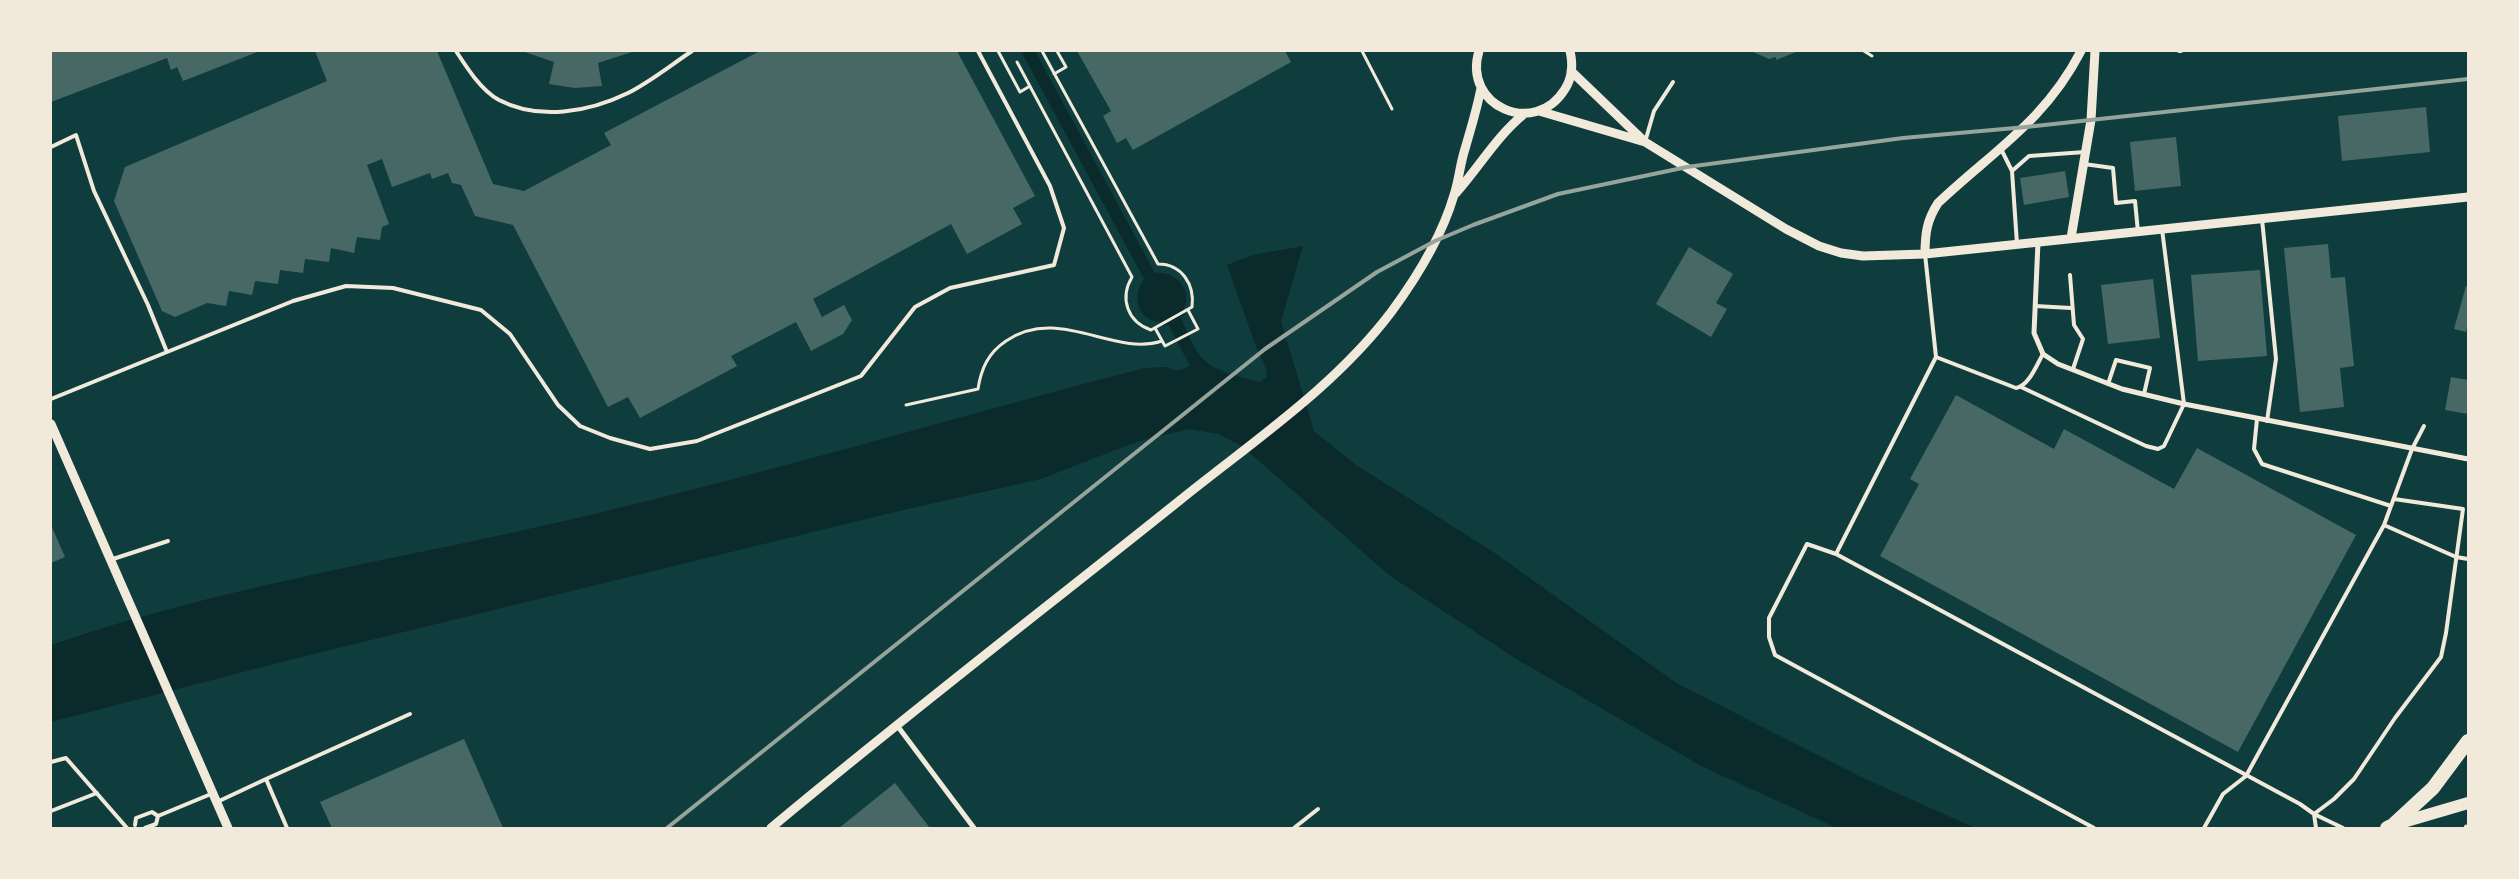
<!DOCTYPE html>
<html>
<head>
<meta charset="utf-8">
<style>
  body { margin:0 }
  #map { position:relative; width:2519px; height:879px; overflow:hidden; background:#0f3d3e; font-family:"Fira Sans",sans-serif }
  canvas { display:block }
  .frame { position:absolute; inset:0; border:52px solid #f1e9da; pointer-events:none }
</style>
</head>
<body>
<div id="map">
<canvas width="2519" height="879"></canvas>
<div class="frame"></div>
</div>
<script>
const ctx = document.querySelector('canvas').getContext('2d');
ctx.lineJoin = 'round';
function fillPath(path, color) { ctx.fillStyle = color; ctx.fill(path, 'evenodd'); }
function trace(path, color, width, dash) { ctx.strokeStyle = color; ctx.lineWidth = width; ctx.lineCap = dash ? 'butt' : 'round'; ctx.setLineDash(dash || []); ctx.stroke(path); }
fillPath(new Path2D(`
  M1021 51H1035L1155 273C1176 271 1194 290 1183 311L1185 314 1180 317C1187 330 1193 348 1202 358 1213 371 1244 378 1260 382L1267 377 1266 368 1255 344 1227 265 1253 255 1303 246 1281 321 1314 431 1356 465 1492 551 1678 684 1861 777 1975 828H1837L1703 767 1518 660 1390 576 1242 446 1218 434 1189 429 1136 442 1041 479 899 511 293 659 51 722V645C220 587 395 560 569 520 762 475 952 418 1144 368L1167 367 1177 371 1190 366 1168 324 1164 326 1162 322C1137 322 1131 295 1144 279Z`), '#0a2a2b');
fillPath(new Path2D(`
  M51 51H260L183 81 177 67 171 70 167 58 51 102Z
  M315 51H437L493 184 524 191 611 145 604 133 760 51H957L1035 196 1013 208 1022 224 967 254 951 224 813 299 822 317 844 305 852 320 843 334 811 351 796 322 731 356 737 366 640 418 628 397 608 407 513 225 475 216 461 185 452 183 448 173 432 179 430 173 392 187 382 159 367 165 389 224 382 227 380 240 357 237 354 253 331 248 329 262 305 259 303 273 280 270 278 284 255 281 252 295 229 291 226 306 207 303 175 317 162 311 114 201 125 167 327 81Z
  M522 51H635L598 63 602 86 575 88 549 84 554 62Z
  M1077 51H1285L1291 62 1133 150 1126 138 1117 143 1103 116 1111 111Z
  M1751 51H1796V52L1776 60V57L1769 59Z
  M2426 107 2430 152 2342 161 2338 116Z
  M2176 137 2181 186 2135 191 2130 142Z
  M2065 171 2069 197 2024 205 2020 178Z
  M2328 244 2331 278 2345 277 2354 366 2340 368 2344 407 2300 412 2284 248Z
  M1689 247 1733 274 1716 303 1727 309 1711 337 1656 304Z
  M2260 270 2267 356 2198 361 2191 275Z
  M2153 279 2160 338 2108 344 2101 285Z
  M2466 286H2468V324L2466 332 2454 329Z
  M2451 377 2468 380V414L2445 410Z
  M1956 395 2054 449 2064 429 2174 489 2197 448 2356 535 2238 752 1880 556 1919 484 1910 479Z
  M51 525 65 557 51 563Z
  M464 739 503 828H332L320 802Z
  M895 783 930 828H839Z`), '#486865');
trace(new Path2D(`
  M998 51 1020 92 1030 86
  M1362 51 1392 109
  M1864 51 1872 56
  M1017 62 1132 277C1119 299 1128 322 1151 330L1192 307C1195 285 1182 264 1158 264L1042 51
  M1054 74 1066 67 1057 51
  M1155 328 1165 346 1198 329 1188 310
  M906 405 978 389C981 369 988 353 1006 341 1059 305 1113 357 1162 341
  M2465 828 2466 826`), '#f1e9da', 3);
trace(new Path2D(`
  M456 51C467 68 481 90 499 100 539 121 589 112 628 93 650 82 671 65 692 51
  M2179 51H2181
  M1645 142 1654 111 1673 82
  M51 147 76 135 94 191 148 305 167 352
  M2001 149 2012 171 2017 244
  M2084 164 2113 168 2116 203 2135 201 2138 232
  M2012 171 2029 156 2085 152
  M2262 219 2276 359 2267 421
  M1925 254 1936 357 2016 388C2029 386 2037 364 2043 354
  M2070 275 2074 325 2083 339 2073 369
  M2035 306 2071 308
  M1936 357 1836 554 2300 804 2314 814 2334 799 2354 779 2395 718 2441 657 2446 633 2463 509 2394 499
  M2108 384 2116 360 2150 368 2144 394
  M2021 387 2146 446 2158 449 2164 446 2184 404 2162 229
  M51 399 293 301 346 286 393 288 481 310 510 334 558 405 580 426 610 438 650 449 697 441 861 376 915 307 950 288 1054 265 1064 228 1050 186 978 51
  M2257 419 2254 449 2262 464 2391 506
  M2384 525 2456 557 2468 559
  M1836 554 1807 544 1769 618V637L1775 655 2094 828
  M110 560 168 541
  M51 762 66 758 127 828
  M217 802 266 779
  M51 811 97 793
  M158 816 211 794
  M135 825 136 818 152 812 158 816 156 824 145 828
  M287 828 266 779 410 714
  M1294 828 1318 809
  M2204 828 2223 794 2246 776 2384 525 2412 449 2424 426
  M2316 828 2314 814 2343 828`), '#f1e9da', 4);
trace(new Path2D(`
  M2038 242 2034 333 2043 354 2058 364 2122 389 2184 404 2468 459
  M896 724 974 828`), '#f1e9da', 5);
trace(new Path2D(`
  M1479 51C1462 106 1535 138 1565 89 1572 78 1573 64 1570 51
  M1571 71 1645 142 1786 229 1819 246 1841 253 1863 256 1925 254 2468 197
  M1539 111 1645 142
  M1456 193C1480 166 1496 137 1524 114
  M2071 238 2091 120 2095 51
  M1925 254C1925 233 1927 220 1938 203 1993 151 2045 121 2081 51
  M51 424 228 828
  M771 828C905 716 1043 610 1179 501 1252 442 1335 387 1392 311 1417 277 1442 236 1454 195 1459 180 1460 164 1465 149 1471 128 1477 109 1481 88`), '#f1e9da', 9);
trace(new Path2D(`
  M2393 825 2468 803`), '#f1e9da', 12);
trace(new Path2D(`
  M2387 828 2393 825 2433 788 2468 741`), '#f1e9da', 14);
trace(new Path2D(`
  M667 828 1265 349 1377 272 1435 241 1473 225 1558 194 1687 167 1903 138 2026 127 2468 79`), '#97a49c', 4);
</script>
</body>
</html>
